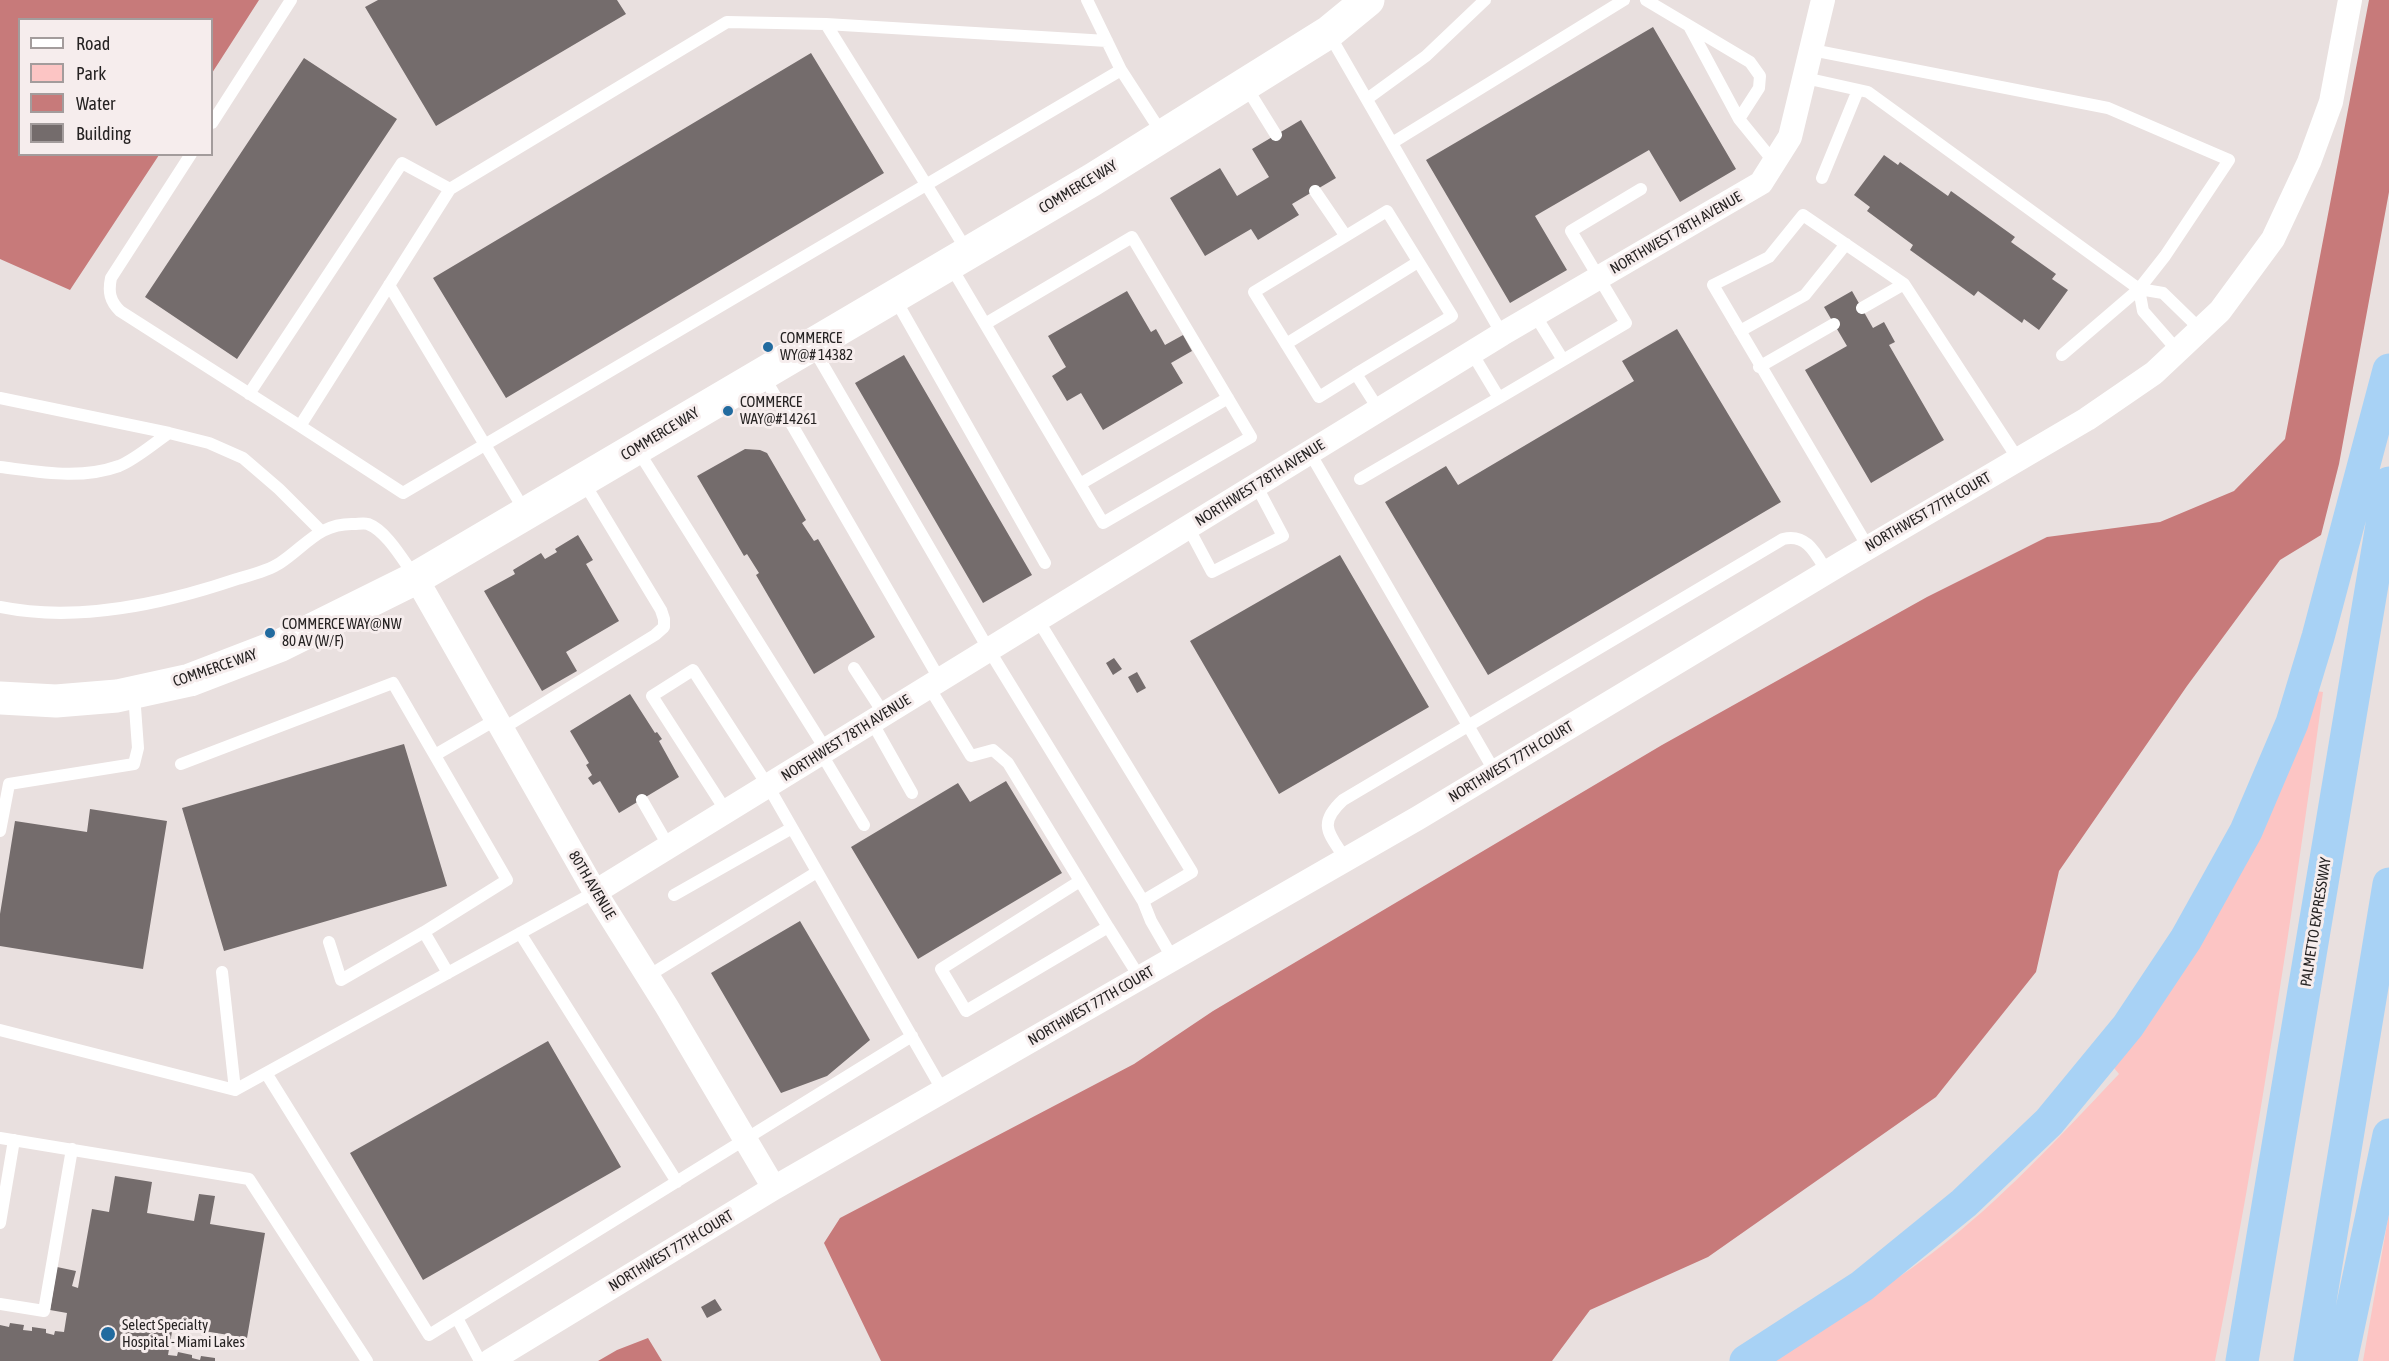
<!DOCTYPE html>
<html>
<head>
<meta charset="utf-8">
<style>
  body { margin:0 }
  #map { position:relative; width:2389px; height:1361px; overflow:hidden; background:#e9e0df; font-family:"Asap Condensed",sans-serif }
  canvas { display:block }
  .legend { position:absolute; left:18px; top:18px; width:195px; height:138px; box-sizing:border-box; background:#f6eded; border:2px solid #a39c9c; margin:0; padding:8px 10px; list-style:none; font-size:18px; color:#262323 }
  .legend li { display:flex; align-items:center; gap:12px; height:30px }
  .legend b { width:30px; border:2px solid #a39c9c }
</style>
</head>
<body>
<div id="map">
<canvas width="2389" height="1361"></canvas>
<ul class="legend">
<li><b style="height:8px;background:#fff"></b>Road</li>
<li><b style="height:16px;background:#fcc5c4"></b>Park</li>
<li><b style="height:16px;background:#c77a7a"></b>Water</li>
<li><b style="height:16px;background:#746c6c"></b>Building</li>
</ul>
</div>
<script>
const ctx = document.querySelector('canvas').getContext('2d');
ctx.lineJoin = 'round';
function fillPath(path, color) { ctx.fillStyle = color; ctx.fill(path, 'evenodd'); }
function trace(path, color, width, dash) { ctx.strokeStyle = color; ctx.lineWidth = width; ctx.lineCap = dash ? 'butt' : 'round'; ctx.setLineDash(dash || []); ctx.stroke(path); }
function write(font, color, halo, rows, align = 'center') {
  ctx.font = font + ' "Asap Condensed",sans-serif'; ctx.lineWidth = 6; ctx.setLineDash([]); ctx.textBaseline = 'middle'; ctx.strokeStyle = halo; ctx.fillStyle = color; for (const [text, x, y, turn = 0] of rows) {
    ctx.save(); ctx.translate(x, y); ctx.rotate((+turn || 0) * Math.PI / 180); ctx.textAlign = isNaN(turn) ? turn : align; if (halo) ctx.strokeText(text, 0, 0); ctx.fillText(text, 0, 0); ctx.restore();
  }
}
fillPath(new Path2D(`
  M2316 691 2323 692C2292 916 2259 1139 2215 1361H1762C1819 1326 1878 1294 1931 1254 2001 1201 2059 1137 2119 1074L2114 1068Z
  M2389 1213V1361H2363Z`), '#fcc5c4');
fillPath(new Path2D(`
  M0 0H259L212 73V20H20V154L159 155 70 290 0 259Z
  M2369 0H2389V192L2339 464 2321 535 2280 560 2187 686 2059 871 2036 972 1936 1097 1708 1257 1590 1310 1552 1361H881L824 1243 840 1218 1134 1064 1213 1011 1662 745 1927 597 2047 537 2160 522 2234 491 2285 439Z
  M648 1338 662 1361H598L617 1350Z`), '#c77a7a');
fillPath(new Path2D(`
  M378 0H617L626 14 436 126 365 7Z
  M1653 27 1736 169 1680 202 1649 150 1535 216 1567 270 1510 303 1426 160Z
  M811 53 884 173 506 398 433 278Z
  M304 58 397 119 237 359 145 297Z
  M1301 120 1336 178 1292 204 1299 215 1258 240 1251 229 1205 256 1170 198 1220 168 1237 196 1269 177 1252 149Z
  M1884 155 1898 165 1900 162 1948 196 1951 191 2015 237 2011 242 2056 274 2052 279 2068 290 2039 330 2024 319 2022 323 1978 291 1974 296 1910 250 1913 245 1867 211 1870 207 1854 195Z
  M1127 291 1151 332 1156 329 1165 345 1183 335 1192 351 1171 363 1183 383 1103 430 1081 393 1067 401 1052 376 1066 367 1048 336Z
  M1852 291 1873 328 1884 322 1895 342 1889 345 1944 440 1871 483 1805 370 1847 346 1824 307Z
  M1677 329 1781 502 1488 675 1385 502 1446 466 1458 485 1634 381 1622 361Z
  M904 355 1032 575 983 603 855 383Z
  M745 449 760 450 767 453 806 520 802 523 814 541 818 539 875 637 814 674 756 575 759 573 747 554 744 556 697 476Z
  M578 535 593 560 586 564 619 621 566 652 577 671 542 691 484 591 515 574 513 570 541 553 545 559 557 552 555 549Z
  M1340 555 1429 707 1279 794 1190 641Z
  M1114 658 1122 669 1113 675 1106 663Z
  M1137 672 1146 688 1137 693 1128 677Z
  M630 694 655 733 657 732 662 739 659 741 679 777 619 813 600 781 593 785 588 778 592 775 586 765 589 763 570 731Z
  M404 744 447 886 224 951 182 808Z
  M1006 781 1062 873 918 959 851 847 958 783 970 802Z
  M90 809 167 821 143 969 0 946V914L15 821 87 832Z
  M800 921 870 1040 827 1076 781 1093 711 973Z
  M548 1041 621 1167 423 1280 350 1153Z
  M115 1176 152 1182 147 1213 194 1221 199 1194 215 1196 210 1224 265 1233 247 1338 173 1326 168 1355 177 1356 178 1352 192 1355V1358L200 1360 201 1356 215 1358V1361H0V1325L9 1327 10 1323 24 1325 23 1330 32 1331V1327L46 1329V1333L54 1335 55 1331 64 1332 67 1313 50 1310 57 1267 76 1271 72 1286 78 1288 92 1209 109 1212Z
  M715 1299 722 1310 707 1318 701 1307Z`), '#746c6c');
trace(new Path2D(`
  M1646 0 1750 62 1760 76 1759 88 1739 119 1689 26
  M826 24 1107 41
  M1329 34 1502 334
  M1121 70 1163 135
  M1805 78 1868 92 2139 289 2165 256 2229 160 2108 108 1812 50
  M1245 85 1276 135
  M1367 99 1426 56 1485 0
  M1739 119 1774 162
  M212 123 291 0
  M1392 143 1624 0
  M191 154 111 278C108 292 110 301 120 311L300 426
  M1822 178 1858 90
  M1315 191 1345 235
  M967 251C921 175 873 100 826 24L727 22 450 189 300 426 403 493 1121 70 1087 0
  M950 265 985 324 1132 237 1251 437 1103 523 985 324
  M389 285 526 513
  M2139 289 2143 311 2178 351
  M894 297 1045 563
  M1862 308 1904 284
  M1535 315 1563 360
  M1740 331 1805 295 1846 244
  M1286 344 1418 262
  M812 346 989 650 1143 901 1192 872 1038 620
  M2062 355 2139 289 2163 293 2200 329
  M1759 367 1834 324
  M1356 374 1319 397 1254 292 1387 211 1452 316 1356 374 1379 410
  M763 375 940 680
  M249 394 402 163 450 189
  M0 398 169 433 209 443 243 458 279 489 320 530
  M1499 398 1626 323 1571 231 1641 189
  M637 449 826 750
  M1310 453 1495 772
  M0 467C40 472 80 480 119 466 136 459 154 443 169 433
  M1360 479 1499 398 1472 353
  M1080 484 1228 398
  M1188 527 1212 572 1283 536 1256 485
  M1868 547 1713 285 1769 257 1803 215 1904 284 2018 459
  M0 607C78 623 163 604 237 579 251 575 268 571 280 563 306 546 319 523 354 524 358 524 364 523 368 524 387 531 404 562 416 578
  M854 668 884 714
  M929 687 971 756 993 750 1008 763 1108 927 966 1011 941 969 1080 881
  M872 722 912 793
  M502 729 655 635 664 627V619L661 610 583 481
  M821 753 864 825
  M435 755 497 719
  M181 764 393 683 507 880 424 932 448 973
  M642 800 669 847
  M726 811 652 696 693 670 768 786 943 1091
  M0 831 9 784 134 764 138 748 134 694
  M1346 860C1330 834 1316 825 1343 800L1783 539C1807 533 1816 554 1827 572
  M674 895 792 828
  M1143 901 1151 921 1173 959
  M1108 927 1140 978
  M520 933 677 1182
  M329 942 341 980 424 932
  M222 972 235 1090 595 892
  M648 976 817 872
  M0 1030 235 1090
  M266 1073 429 1335 912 1036
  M0 1138 249 1179 367 1361
  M0 1223 14 1140
  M0 1304 44 1311 72 1149
  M457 1318 480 1361`), '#fff', 12);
trace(new Path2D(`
  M416 578 595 892 667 1007 774 1188
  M595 892 1502 334 1761 183 1790 137 1823 0
  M490 1361 774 1188 1418 818 1842 563 2087 419 2154 373 2220 311 2273 239 2309 162 2331 102 2350 0`), '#fff', 24);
trace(new Path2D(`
  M0 698 56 701 117 696 190 680 281 645 416 578 1092 180 1329 32 1368 0`), '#fff', 33);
trace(new Path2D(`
  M1746 1361 1862 1286 1964 1203 2049 1122 2128 1026 2186 939 2246 831 2292 723 2318 637 2389 370
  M2242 1361 2389 483
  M2310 1361 2389 884
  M2341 1361 2389 1135`), '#a8d2f5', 33);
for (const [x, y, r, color] of [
  [768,347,6,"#226b9f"],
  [728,411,6,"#226b9f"],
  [270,633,6,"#226b9f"],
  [108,1334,8,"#226b9f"]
]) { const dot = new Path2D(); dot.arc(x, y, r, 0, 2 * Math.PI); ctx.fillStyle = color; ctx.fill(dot); trace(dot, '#f6eded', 2); }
write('15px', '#262323', '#f6eded', [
  ["COMMERCE WAY",1078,187,-31],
  ["NORTHWEST 78TH AVENUE",1676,233,-30],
  ["COMMERCE WAY",660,434,-31],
  ["NORTHWEST 78TH AVENUE",1260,483,-32],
  ["NORTHWEST 77TH COURT",1928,512,-30],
  ["COMMERCE WAY",215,668,-19],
  ["NORTHWEST 78TH AVENUE",846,738,-32],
  ["NORTHWEST 77TH COURT",1511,762,-31],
  ["80TH AVENUE",592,885,59],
  ["PALMETTO EXPRESSWAY",2316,922,-81],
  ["NORTHWEST 77TH COURT",1091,1006,-30],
  ["NORTHWEST 77TH COURT",671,1251,-31]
]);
write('15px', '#262323', '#f6eded', [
  ["COMMERCE",780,338],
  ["WY@# 14382",780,355],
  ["COMMERCE",740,402],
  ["WAY@#14261",740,419],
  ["COMMERCE WAY@NW",282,624],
  ["80 AV (W/F)",282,641],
  ["Select Specialty",122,1325],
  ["Hospital - Miami Lakes",122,1342]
], 'left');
</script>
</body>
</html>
